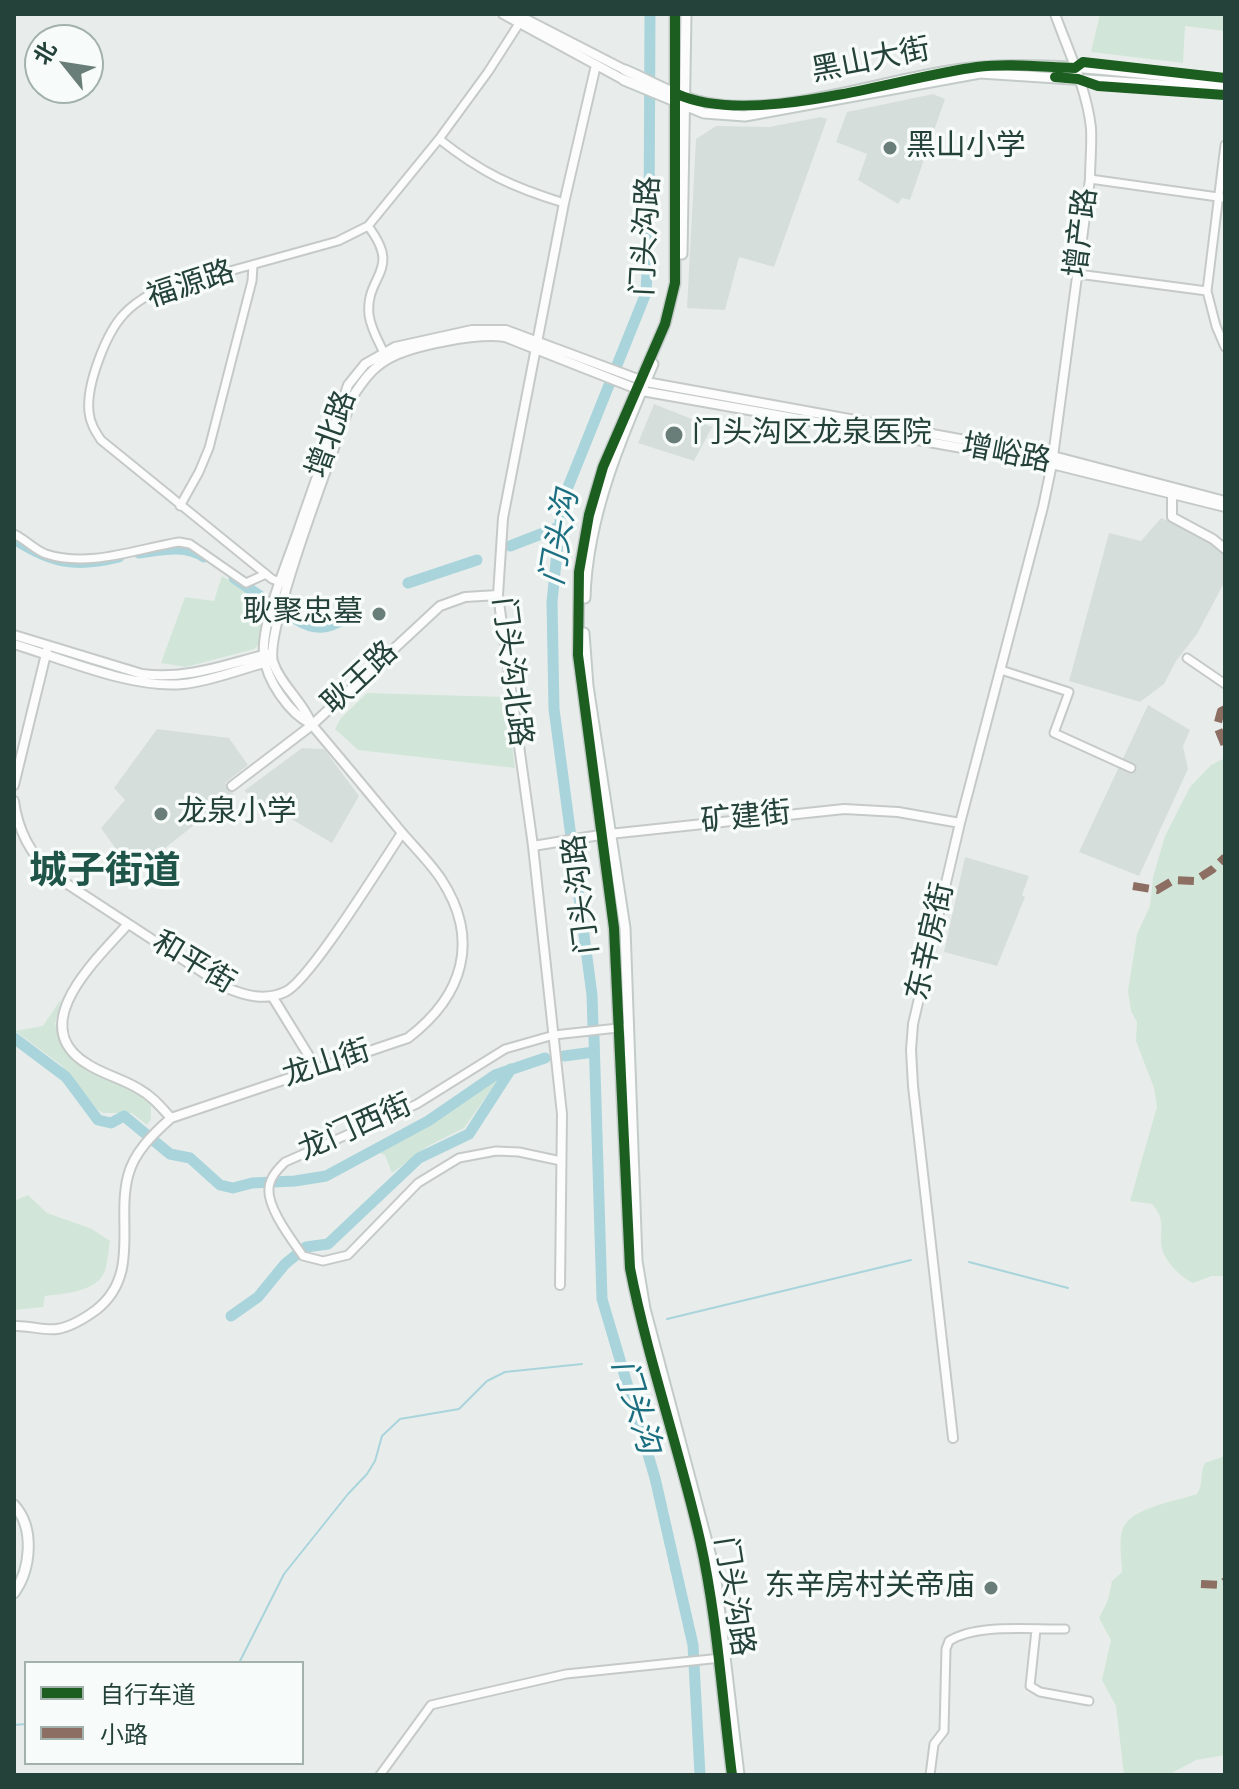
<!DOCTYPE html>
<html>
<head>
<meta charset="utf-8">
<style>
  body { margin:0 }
  #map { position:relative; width:1239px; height:1789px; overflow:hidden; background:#e8edeb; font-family:Jost,"Noto Sans SC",sans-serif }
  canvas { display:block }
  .frame { position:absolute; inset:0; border:16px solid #24423a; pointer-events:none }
  .legend { position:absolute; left:24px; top:1661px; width:280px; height:104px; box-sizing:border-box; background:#f7fbf9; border:2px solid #a3b1ad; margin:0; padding:10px 14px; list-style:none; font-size:24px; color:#24423a }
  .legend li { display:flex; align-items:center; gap:16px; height:40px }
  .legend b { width:40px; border:2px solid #a3b1ad }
  .north { position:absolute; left:24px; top:24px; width:80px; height:80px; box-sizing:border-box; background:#f7fbf9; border:2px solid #a3b1ad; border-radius:50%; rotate:300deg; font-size:22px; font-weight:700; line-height:32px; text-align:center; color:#24423a }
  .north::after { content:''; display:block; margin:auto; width:28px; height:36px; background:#697e78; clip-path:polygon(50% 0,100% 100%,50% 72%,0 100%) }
</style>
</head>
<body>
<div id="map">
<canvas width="1239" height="1789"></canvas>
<div class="frame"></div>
<ul class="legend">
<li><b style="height:10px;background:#1b5e20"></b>自行车道</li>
<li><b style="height:10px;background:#8d6e63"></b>小路</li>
</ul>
<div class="north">北</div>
</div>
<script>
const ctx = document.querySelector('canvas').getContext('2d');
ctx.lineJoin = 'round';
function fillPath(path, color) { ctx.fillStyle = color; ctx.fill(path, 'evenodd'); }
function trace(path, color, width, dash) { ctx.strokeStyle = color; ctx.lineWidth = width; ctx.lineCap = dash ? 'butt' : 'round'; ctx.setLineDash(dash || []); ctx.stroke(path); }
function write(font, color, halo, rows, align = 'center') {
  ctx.font = font + ' Jost,"Noto Sans SC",sans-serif'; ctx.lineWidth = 7; ctx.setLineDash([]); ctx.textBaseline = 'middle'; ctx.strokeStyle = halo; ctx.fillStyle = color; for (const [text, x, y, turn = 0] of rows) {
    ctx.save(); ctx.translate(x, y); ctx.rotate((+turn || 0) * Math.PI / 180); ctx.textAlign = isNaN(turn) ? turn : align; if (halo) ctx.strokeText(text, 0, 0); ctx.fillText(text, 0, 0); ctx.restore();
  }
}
fillPath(new Path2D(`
  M933 94 945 99 910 200 902 198 898 204 858 180 867 154 836 142 847 112Z
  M821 117 827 119 774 267 739 257 725 310 687 308 696 139 716 126 769 127Z
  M654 404 712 427 694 461 638 443Z
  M1161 518 1188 529 1215 545 1225 555V581L1197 634 1176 661 1164 684 1140 702 1069 681 1109 533 1141 541Z
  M1148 705 1190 730 1183 746 1188 769 1139 876 1079 852Z
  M157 729 229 738 248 765 225 783 234 794 133 873 101 828 125 800 114 788Z
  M302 748 324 749 359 796 332 843 244 791Z
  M965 857 1029 876 1022 895 1025 897 997 966 944 952Z`), '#d6dedb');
fillPath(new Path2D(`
  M1100 14H1225V31L1185 26 1183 63 1091 52Z
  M222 576 268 605 260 643 254 649 186 667 161 663 185 597 214 601Z
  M367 693 506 697 515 768 358 750 335 729 341 718Z
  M1225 758V1276H1212L1193 1283C1179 1276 1161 1258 1161 1242 1161 1225 1164 1218 1152 1204L1130 1201 1157 1107 1154 1088 1136 1041 1137 1022 1131 1011 1128 991 1137 934 1150 906 1153 877 1165 836 1190 787 1211 765Z
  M61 999 55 1024 63 1043 81 1066 127 1086 151 1105V1119L147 1125 132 1113H103L98 1110 61 1065 15 1031 43 1026Z
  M500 1077 464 1128 428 1146 392 1173 385 1155 377 1152 437 1120Z
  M28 1195 47 1213 92 1229 110 1241C108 1251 108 1264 104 1273 96 1292 62 1294 45 1296L43 1307 14 1310V1201Z
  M1225 1456V1755L1196 1760 1168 1775H1124L1116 1706 1102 1680 1111 1640 1099 1618 1108 1600 1112 1581 1122 1572C1122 1559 1118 1540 1123 1528 1132 1507 1178 1501 1197 1494 1204 1484 1199 1473 1205 1463Z`), '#d1e6d8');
trace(new Path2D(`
  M969 1262 1068 1288
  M667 1319 911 1260
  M239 1663 284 1574 348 1494 367 1474 375 1461 382 1436 400 1419 459 1409 487 1381 505 1372 582 1364
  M14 1725 26 1724`), '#a9d4db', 2);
trace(new Path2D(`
  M14 539C51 563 75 568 119 557
  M510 546 559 527
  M139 553C161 550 185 544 204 557
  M234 578 260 596
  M408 583 477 560
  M296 619C321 635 335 625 358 611
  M593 1026 592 995 554 709 552 602 562 502 646 293 649 227 650 14
  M594 1037 602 1299 655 1478 693 1645 700 1775
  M14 1038 66 1077 98 1120 111 1123 124 1116 170 1154 190 1158 220 1185 233 1188 252 1183 295 1181 326 1176 428 1121 495 1075 545 1058
  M564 1056 594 1052
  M231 1316 258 1297 285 1264 306 1247 328 1244 419 1158 469 1134 511 1069`), '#a9d4db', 11);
const minor = new Path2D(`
  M439 139C482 173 512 187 564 203
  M1225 145 1207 291 1216 326 1225 347
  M1090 179 1225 198
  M368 226C403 272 365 274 369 315 371 330 380 344 386 357
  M1078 274 1207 291
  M180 506 199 472 209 448 252 281 253 266
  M14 534C25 539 35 550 46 554 89 568 136 549 179 542L190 544 246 583 266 574
  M285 584 272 579 101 440C95 431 90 423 89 412 86 385 106 333 124 314 133 304 143 298 154 292L338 241 368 226 439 139 488 72 522 19
  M1187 658 1225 684
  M1001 670 1069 692 1054 733 1131 768
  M561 1161 519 1152 496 1151 459 1158 418 1183 348 1255 323 1261 303 1256C292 1240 267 1208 269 1188 270 1177 278 1169 285 1162L417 1104 505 1049 554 1035 627 1027
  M1036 1630 1030 1686 1040 1692 1089 1701
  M380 1775 431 1705 566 1674 721 1658
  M930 1775 934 1744 944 1731 946 1649 949 1641C977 1623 1032 1630 1065 1629`);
const tertiary = new Path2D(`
  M503 14 624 80
  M516 14 625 70
  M1172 493V517L1213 539 1225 549
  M14 635 142 674C187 680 226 664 268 654
  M14 644C63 659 133 689 183 684 212 681 240 669 268 662
  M311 724C289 713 266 680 264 655 261 623 287 563 298 531 315 482 332 434 348 385L365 364 395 347 472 330H506L646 382 1053 456 1225 501
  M14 785 47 650
  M232 786 312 725 440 606 465 597 498 595
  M14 801C18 831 30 854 52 874L225 987C245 996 265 1001 285 992 309 982 383 861 402 833
  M533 846 600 835 844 809 898 812 960 823
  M128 924C98 958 22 1026 89 1065 105 1075 123 1079 139 1089 152 1096 161 1107 171 1118
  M272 996 317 1069
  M560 1285 562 1114 533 846 498 595 503 518 564 203 596 65
  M14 1326C28 1325 44 1331 57 1329 71 1327 85 1318 96 1310 141 1275 116 1222 128 1176 134 1152 153 1134 171 1118L408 1038C463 996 481 940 441 879 429 861 412 845 398 828 369 793 341 759 312 725 303 701 281 686 273 662 264 629 338 439 353 396 363 381 372 368 388 359 412 345 478 333 505 337L642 391 1052 464 1225 507
  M953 1438 913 1086 911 1050 913 1024 960 823 1043 507 1052 464 1090 179C1090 162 1092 145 1091 128 1087 90 1068 50 1055 14`);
const secondary = new Path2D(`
  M675 14V283L665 324 603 467 589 515 579 572 578 655 614 928 630 1268C648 1360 679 1448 700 1540 717 1616 722 1697 732 1775
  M625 70C649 80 673 95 698 101 781 122 896 73 981 67 1062 61 1145 75 1225 82
  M624 80 704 113 745 116 980 73 1225 89
  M682 254 686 14
  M585 598C587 517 621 438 653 364
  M584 633 588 686 625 928 637 1261 645 1309 715 1572 739 1775
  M14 1505C35 1528 31 1569 14 1593`);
trace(minor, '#c5cac8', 11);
trace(tertiary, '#c5cac8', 12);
trace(secondary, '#c3cbc8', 13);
trace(minor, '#fcfcfc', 7);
trace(tertiary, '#fcfcfc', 8);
trace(secondary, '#fcfcfc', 9);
trace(new Path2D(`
  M1225 709 1221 711 1217 726 1225 746
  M1133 886 1157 890 1174 880 1194 881 1213 869 1225 857
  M1201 1584 1220 1585 1225 1581`), '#8d6e63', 8, [16, 8]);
trace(new Path2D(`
  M675 14V283L665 324 603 467 589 515 579 572 578 655 614 928 630 1268C648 1360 679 1448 700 1540 717 1616 722 1697 732 1775
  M1055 77 1078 79 1098 86 1225 95
  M677 94C752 128 895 78 977 67 1009 63 1043 67 1075 68L1083 62 1225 78`), '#1b5e20', 10);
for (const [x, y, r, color] of [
  [890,148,8,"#697e78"],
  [674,435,10,"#697e78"],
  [379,614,8,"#697e78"],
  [161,814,8,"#697e78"],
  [991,1588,8,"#697e78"]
]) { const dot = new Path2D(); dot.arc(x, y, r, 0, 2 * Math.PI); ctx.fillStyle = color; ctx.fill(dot); trace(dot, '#f7fbf9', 3); }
write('30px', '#24423a', '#f7fbf9', [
  ["黑山大街",871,62,-11],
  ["增产路",1083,233,-83],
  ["门头沟路",648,236,-87],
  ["福源路",191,286,-18],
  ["增北路",333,435,-70],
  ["增峪路",1006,455,11],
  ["门头沟北路",510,672,83],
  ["耿王路",361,679,-43],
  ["矿建街",746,819,-6],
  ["门头沟路",583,894,-97],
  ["东辛房街",932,942,-77],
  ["和平街",193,964,31],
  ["龙山街",327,1065,-18],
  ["龙门西街",356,1129,-24],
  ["门头沟路",732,1597,81]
]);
write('30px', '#24423a', '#f7fbf9', [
  ["黑山小学",906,148],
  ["门头沟区龙泉医院",692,435],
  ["耿聚忠墓",363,614,"right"],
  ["龙泉小学",177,814],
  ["东辛房村关帝庙",975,1588,"right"]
], 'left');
write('italic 32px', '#1c6f80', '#f7fbf9', [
  ["门头沟",562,538,-81],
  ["门头沟",634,1407,73]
]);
write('bold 38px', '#1f5548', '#f7fbf9', [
  ["城子街道",105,874]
]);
</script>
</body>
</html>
